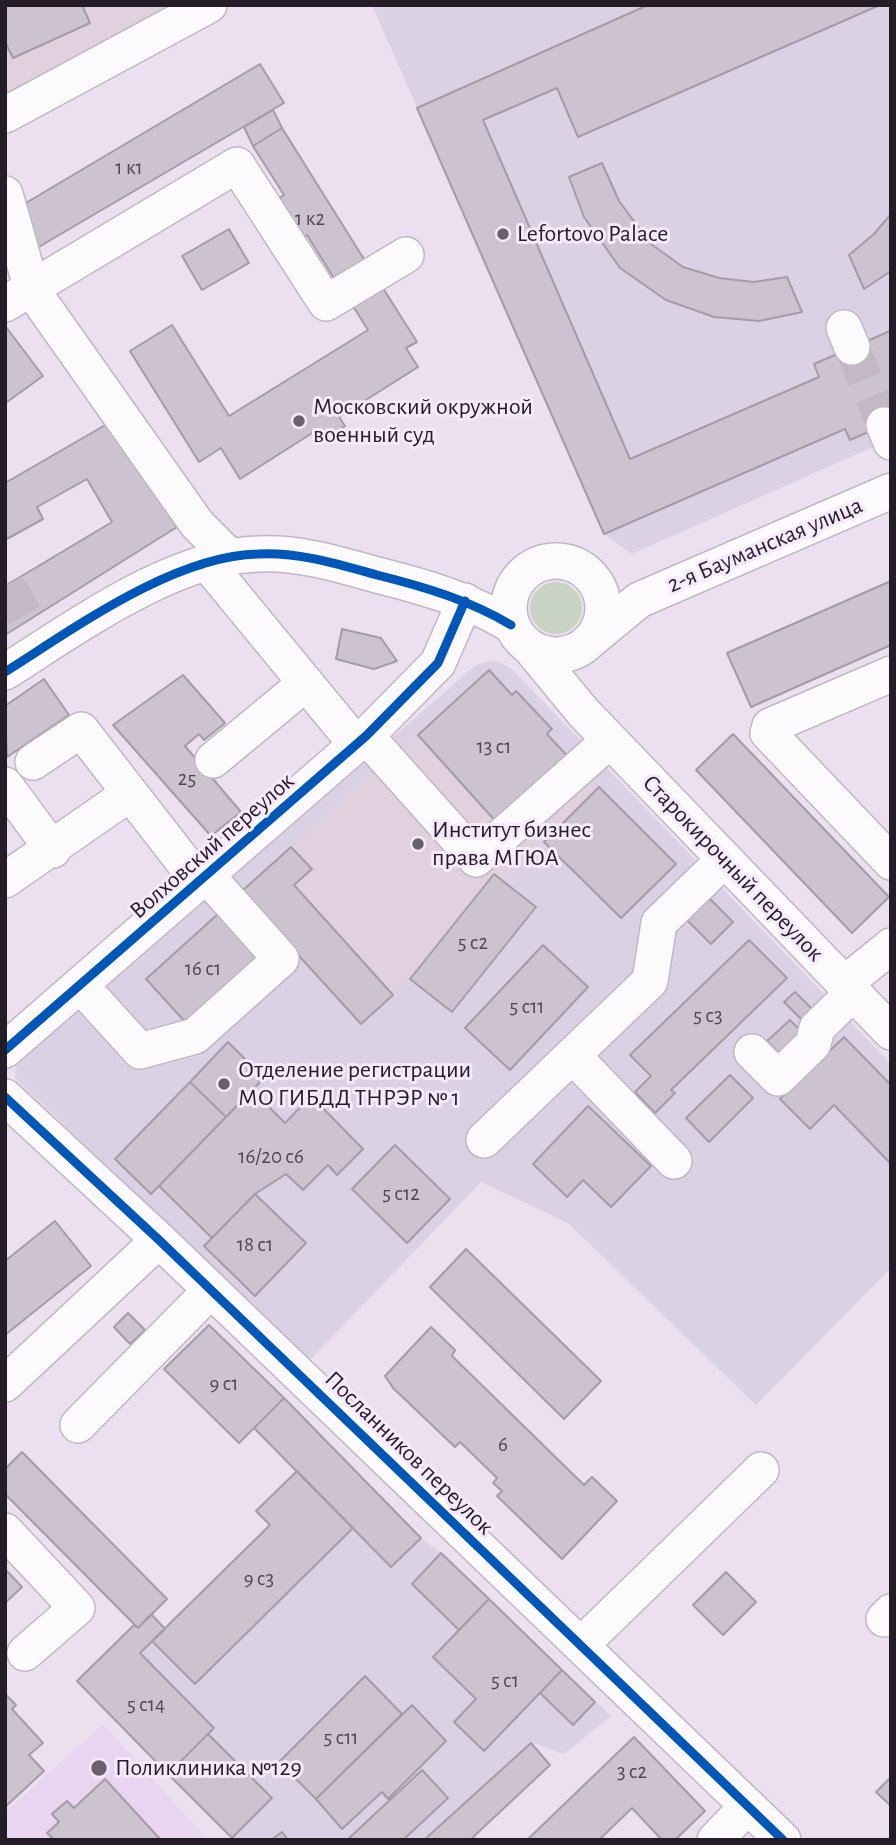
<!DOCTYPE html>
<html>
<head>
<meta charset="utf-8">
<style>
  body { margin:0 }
  #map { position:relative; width:896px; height:1845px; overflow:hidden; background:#ecdfef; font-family:"Alegreya Sans",sans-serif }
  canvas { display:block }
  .frame { position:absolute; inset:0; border:7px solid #241c27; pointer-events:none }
</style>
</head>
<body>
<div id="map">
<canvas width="896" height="1845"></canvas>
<div class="frame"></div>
</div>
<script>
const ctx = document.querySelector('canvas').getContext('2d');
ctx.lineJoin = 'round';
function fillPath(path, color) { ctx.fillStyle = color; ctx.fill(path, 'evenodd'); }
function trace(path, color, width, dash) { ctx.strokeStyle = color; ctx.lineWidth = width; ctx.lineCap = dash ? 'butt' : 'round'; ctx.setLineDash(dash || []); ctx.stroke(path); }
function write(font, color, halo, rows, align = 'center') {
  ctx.font = font + ' "Alegreya Sans",sans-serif'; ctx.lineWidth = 6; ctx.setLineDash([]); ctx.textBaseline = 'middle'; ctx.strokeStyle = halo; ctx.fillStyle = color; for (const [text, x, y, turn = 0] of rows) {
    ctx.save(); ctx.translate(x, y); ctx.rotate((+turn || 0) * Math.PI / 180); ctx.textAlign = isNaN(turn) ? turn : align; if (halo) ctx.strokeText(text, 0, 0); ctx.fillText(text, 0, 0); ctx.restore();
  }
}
fillPath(new Path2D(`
  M372 5H891V439L632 554 604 534Z
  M494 660 511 668 891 1064V1268L756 1405 568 1223 481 1182 310 1360 15 1078 16 1064 476 665Z
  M284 1398 421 1538 441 1553 611 1716 564 1754 532 1743 550 1765 470 1840H235L77 1681 134 1625 138 1628 151 1614 165 1628 270 1526 256 1511 297 1471 254 1428Z`), '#dad1e4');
fillPath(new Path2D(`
  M103 1724 208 1840H5V1813Z`), '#e9d5f0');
fillPath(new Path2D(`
  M5 5H180L5 96Z
  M489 670 512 694 516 691 552 729 548 734 599 787 502 880 494 874 410 979 361 1024 241 892Z`), '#e1d0dd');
fillPath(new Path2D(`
  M530 608a26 26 0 1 1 52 0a26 26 0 1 1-52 0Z`), '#cad4c5');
const building = new Path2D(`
  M5 5H82L90 23 13 58 5 42Z
  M648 5H880L578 137 557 88 483 120 630 459 819 377 814 364 890 331 891 422 850 440 845 429 604 534 417 108Z
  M260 64 284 103 37 248 14 210Z
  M273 110 282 128 253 146 244 127Z
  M282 128 367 264 337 283 307 235 295 242 271 203 284 195 253 146Z
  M602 163 619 201 651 244 683 267 719 278 754 282 787 277 802 312 759 321 714 317 666 300 620 268 584 217 569 177Z
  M891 214V271L864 289 849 255 874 234Z
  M229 229 249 263 202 290 182 256Z
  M381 285 417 342 406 348 418 367 339 417 345 426 323 440 317 430 240 479 221 448 199 462 130 351 172 325 229 416 368 330 351 303Z
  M6 327 43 376 7 402 5 399Z
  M114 420 177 527 5 635V586L112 522 87 479 37 507 43 519 5 540V483Z
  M891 581V645L751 707 727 653Z
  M342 629 381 638 397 661 374 669 336 659Z
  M489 670 512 695 516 691 552 729 547 734 570 759 498 824 418 735Z
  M183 675 225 723 204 740 199 734 185 746 241 812 211 836 113 725Z
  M44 679 69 715 7 757 5 706Z
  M733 734 889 897 852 933 696 770Z
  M599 787 676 864 621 918 544 842Z
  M291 847 312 869 294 885 393 995 361 1024 241 892Z
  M494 874 536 907 452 1012 410 979Z
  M709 898 733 922 711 944 687 920Z
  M219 913 261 958 188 1025 146 979Z
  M749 940 787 978 671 1090 675 1093 655 1113 635 1092 651 1076 630 1055Z
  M543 945 588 987 510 1070 465 1028Z
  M795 992 814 1011 803 1021 784 1002Z
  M790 1020 807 1037 784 1059 767 1041Z
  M844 1037 891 1085 890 1163 834 1105 810 1129 780 1099Z
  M228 1042 264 1078 226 1117 190 1082Z
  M730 1075 753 1098 709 1142 686 1118Z
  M190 1082 226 1117 151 1194 115 1159Z
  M252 1090 285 1123 311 1096 363 1149 337 1175 328 1165 303 1190 286 1174 255 1194 212 1238 159 1186Z
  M588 1106 651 1166 611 1207 583 1180 567 1197 533 1164Z
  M395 1145 450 1199 407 1243 352 1189Z
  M255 1194 306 1243 255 1296 204 1246Z
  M55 1221 91 1266 5 1335V1261Z
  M466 1249 601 1381 564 1419 430 1287Z
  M128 1313 145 1330 130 1344 114 1327Z
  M209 1325 284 1398 239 1443 164 1369Z
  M431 1327 455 1350 452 1356 584 1485 592 1477 617 1501 562 1559 497 1496 502 1491 493 1483 497 1478 460 1442 455 1447 393 1388 385 1376Z
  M284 1398 421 1538 391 1567 254 1428Z
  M22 1452 167 1599 138 1628 5 1494V1469Z
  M297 1471 353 1528 195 1684 152 1641 270 1525 256 1511Z
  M441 1553 489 1599 459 1630 412 1584Z
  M5 1569 22 1587 5 1603Z
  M726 1572 756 1602 723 1635 693 1605Z
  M489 1599 562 1670 484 1751 454 1722 476 1699 433 1657Z
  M151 1614 165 1629 140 1653 214 1728 168 1774 77 1681 134 1625 138 1628Z
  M562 1670 595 1702 573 1725 540 1693Z
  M365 1676 402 1714 316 1799 279 1762Z
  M5 1694 16 1705 12 1709 43 1743 29 1755 44 1771 5 1807Z
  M412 1705 446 1741 388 1799 382 1792 342 1829 316 1799Z
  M208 1734 272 1798 232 1838 168 1774Z
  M634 1737 705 1811 675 1840H662L632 1808 599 1840H527Z
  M531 1743 550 1765 470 1840H424Z
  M422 1770 448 1798 403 1840H347Z
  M891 1777V1806L876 1792Z
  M105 1779 160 1839 54 1840 47 1833 59 1822 52 1814 67 1801 74 1808Z
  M282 1832 288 1840H271Z`);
fillPath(building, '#cdc3d0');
trace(building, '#a59ba8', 2);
trace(new Path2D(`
  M852 347 884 425
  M7 585 28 621`), '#c4b8c7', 35, [35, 18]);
const minor = new Path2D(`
  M5 115 209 5
  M5 194 32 290 197 524 229 556
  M5 304 237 165 326 303 406 255
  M844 328 852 347
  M884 425 891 442
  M509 608a47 47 0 1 1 94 0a47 47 0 1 1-94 0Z
  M207 563 356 744
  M593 638 639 600 891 491
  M532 650 583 712 891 1032
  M5 672C75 628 173 556 258 554 299 552 338 564 377 575 425 587 469 600 511 625
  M891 674 770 726 768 733 891 862
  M366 736 476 859 610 740
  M213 760 306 683
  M33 762 81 730 200 883
  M5 785 53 850
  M5 880 129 794
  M844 984 891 946
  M81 986 140 1051 195 1036 281 959 207 876
  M5 1050 366 736 438 663 465 601
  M752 1052 778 1078 813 1044 817 1028 853 993
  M573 1056 674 1161
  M5 1097 159 1240 783 1840
  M484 1140 650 981 659 923 725 859
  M5 1384 159 1240
  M78 1425 211 1290
  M5 1531 77 1608 25 1653
  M884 1619 891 1612
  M581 1645 761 1470
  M715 1840 748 1806`);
trace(minor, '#c1b7c4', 38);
trace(minor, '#fcfafd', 35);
trace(new Path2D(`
  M5 672C75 628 173 556 258 554 299 552 338 564 377 575 425 587 469 600 511 625
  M5 1050 366 736 438 663 465 601
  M5 1097 159 1240 783 1840`), '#0057b8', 9);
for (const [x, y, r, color] of [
  [503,234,7,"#6a606d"],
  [299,421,7,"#6a606d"],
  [418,844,7,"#6a606d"],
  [224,1084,7,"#6a606d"],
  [99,1768,9,"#6a606d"]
]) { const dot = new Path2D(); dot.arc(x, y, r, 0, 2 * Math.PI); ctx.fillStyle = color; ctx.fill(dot); trace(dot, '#f6e9fb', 2.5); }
write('21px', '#4e4651', null, [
  ["1 к1",129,168],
  ["1 к2",310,219],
  ["13 с1",494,747],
  ["25",187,779],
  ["5 с2",473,943],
  ["16 с1",203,969],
  ["5 с11",527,1007],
  ["5 с3",708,1016],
  ["16/20 с6",271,1157],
  ["5 с12",401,1194],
  ["18 с1",255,1245],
  ["9 с1",224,1384],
  ["6",503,1445],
  ["9 с3",259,1579],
  ["5 с1",505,1681],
  ["5 с14",146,1705],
  ["5 с11",341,1738],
  ["3 с2",632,1772]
]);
write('24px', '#241c27', '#f6e9fb', [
  ["Lefortovo Palace",517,234],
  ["Московский окружной",313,407],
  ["военный суд",313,435],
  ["Институт бизнес",432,830],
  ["права МГЮА",432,858],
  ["Отделение регистрации",238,1070],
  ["МО ГИБДД ТНРЭР № 1",238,1098],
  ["Поликлиника №129",115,1768]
], 'left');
write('24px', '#241c27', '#f6e9fb', [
  ["2-я Бауманская улица",765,545,-23],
  ["Волховский переулок",212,846,-41],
  ["Старокирочный переулок",733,868,46],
  ["Посланников переулок",409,1453,44]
]);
</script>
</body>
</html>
